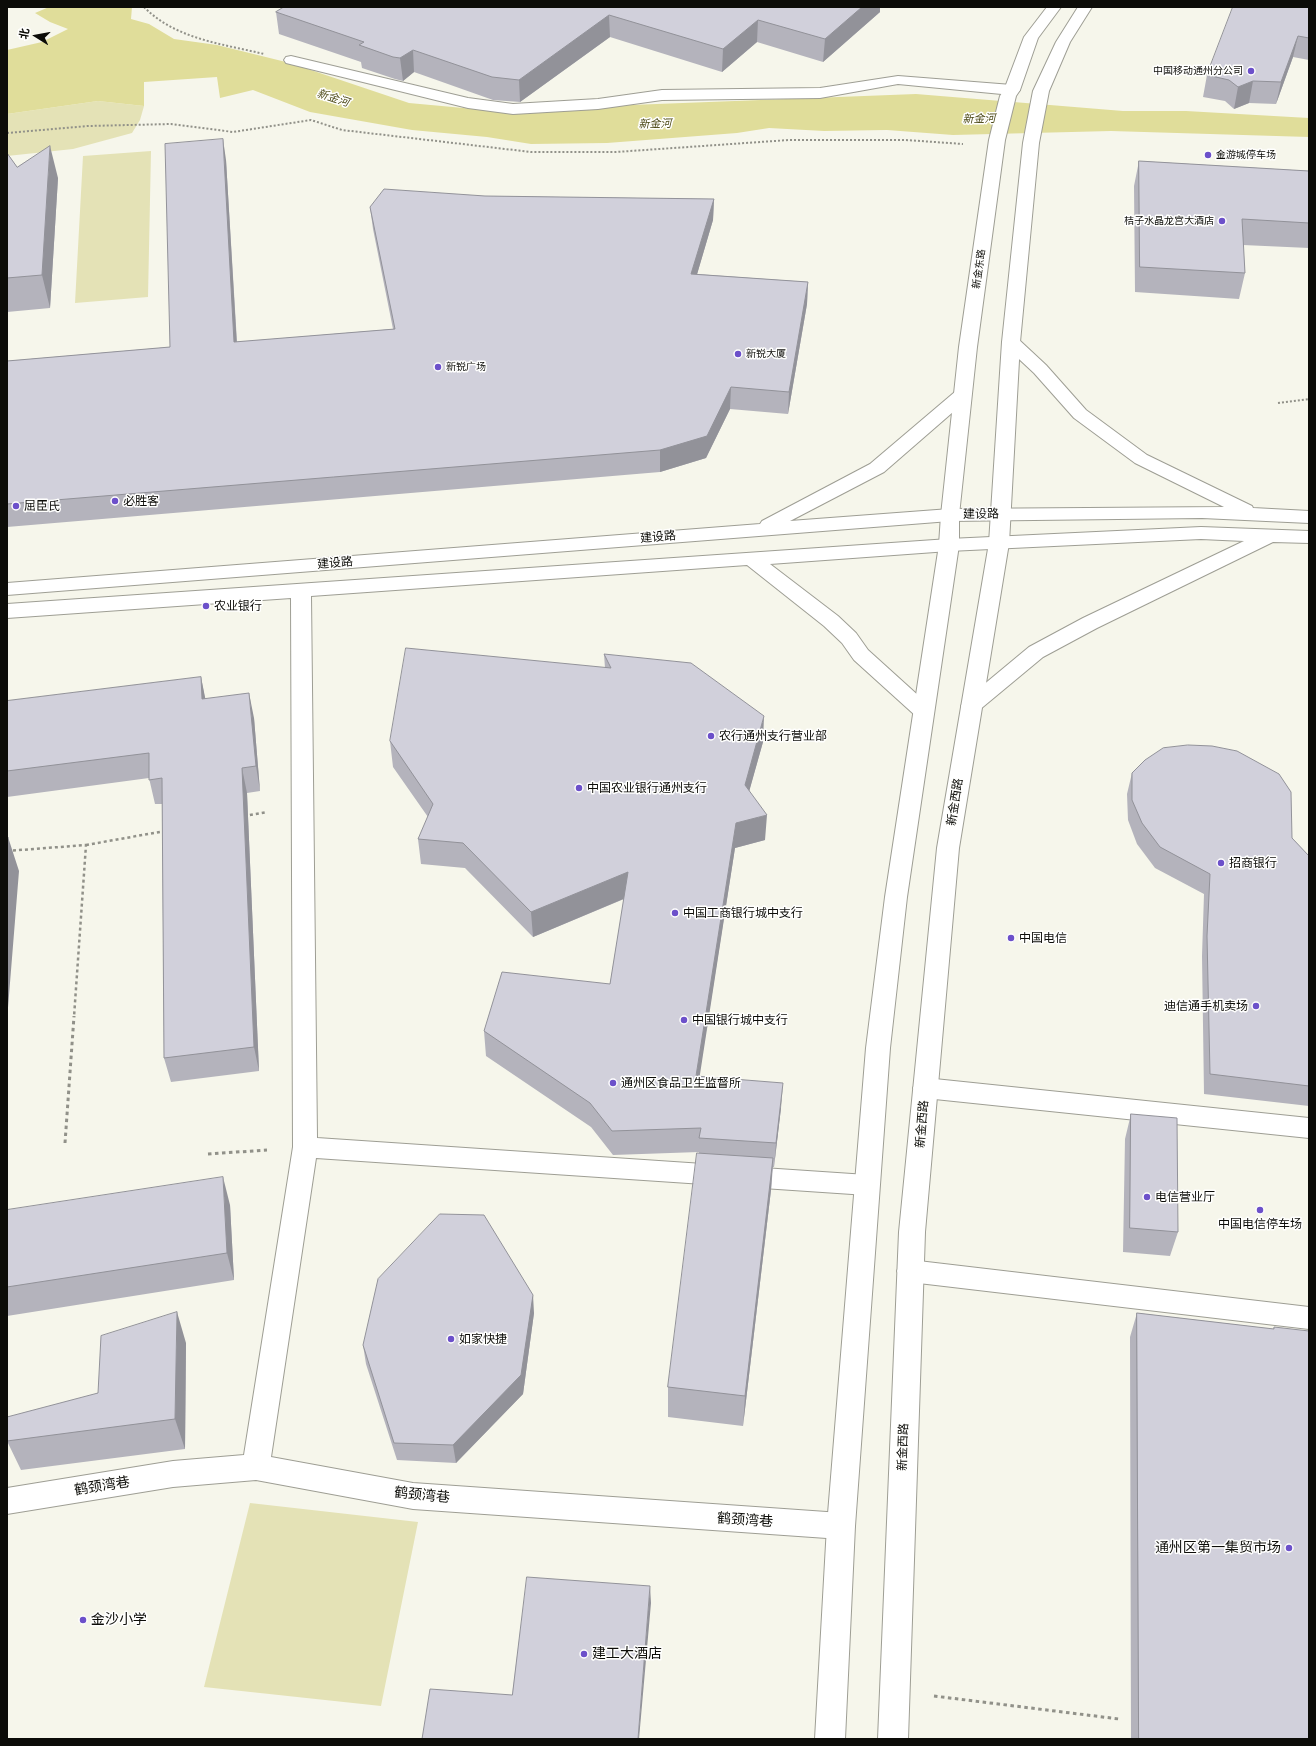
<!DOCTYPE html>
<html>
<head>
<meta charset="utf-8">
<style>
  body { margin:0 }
  #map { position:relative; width:1316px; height:1746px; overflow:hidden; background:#f6f6eb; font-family:"Asap Condensed","Noto Sans SC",sans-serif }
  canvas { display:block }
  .frame { position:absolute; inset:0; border:8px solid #0c0c08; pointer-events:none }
  .north { position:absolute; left:16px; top:16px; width:40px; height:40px; -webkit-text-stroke:3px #fffffe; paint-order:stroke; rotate:281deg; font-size:11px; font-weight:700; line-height:16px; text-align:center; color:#0c0c08 }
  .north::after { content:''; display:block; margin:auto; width:14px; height:18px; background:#0c0c08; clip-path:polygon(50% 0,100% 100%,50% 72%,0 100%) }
</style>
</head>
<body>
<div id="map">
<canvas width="1316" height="1746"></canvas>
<div class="frame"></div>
<div class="north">北</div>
</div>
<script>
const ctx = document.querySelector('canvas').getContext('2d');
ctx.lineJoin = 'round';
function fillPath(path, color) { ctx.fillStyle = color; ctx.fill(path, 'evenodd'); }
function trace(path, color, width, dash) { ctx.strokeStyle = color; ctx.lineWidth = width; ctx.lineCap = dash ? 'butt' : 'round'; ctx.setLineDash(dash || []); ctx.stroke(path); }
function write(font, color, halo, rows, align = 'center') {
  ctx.font = font + ' "Asap Condensed","Noto Sans SC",sans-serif'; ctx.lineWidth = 3; ctx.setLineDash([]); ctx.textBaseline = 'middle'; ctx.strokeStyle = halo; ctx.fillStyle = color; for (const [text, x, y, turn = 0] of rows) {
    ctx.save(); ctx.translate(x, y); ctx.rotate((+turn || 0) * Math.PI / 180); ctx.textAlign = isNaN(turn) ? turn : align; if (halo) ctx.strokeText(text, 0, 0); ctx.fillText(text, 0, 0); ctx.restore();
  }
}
fillPath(new Path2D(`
  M98 101 144 106 140 120 132 133 73 149 7 156V114Z
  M151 151 148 297 75 303 83 156Z
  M250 1503 418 1522 381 1706 204 1687Z`), '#e4e2b6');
fillPath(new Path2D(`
  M49 7H132L131 19 149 24 174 39 217 45 290 63 409 103 518 113 631 105 916 94 1123 111H1186L1309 118V137L1111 131 953 135 887 130 824 131 769 128 737 133 607 143 531 144 487 137 412 130 310 112 253 90 220 98 217 77 144 82V106L98 101 7 114V50L42 42 68 29 50 22 35 13Z`), '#e0dd9a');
const minor = new Path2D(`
  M291 56 468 98 513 104 598 99 662 90 820 88 898 76 1012 85 1017 87 1020 90 1017 93 1012 95 898 84 820 98 662 100 598 109 513 114 468 108 286 63 284 60 286 57Z
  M1011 337 1017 338 1046 365 1086 410 1147 455 1252 506 1253 508 1309 511V523L1202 518 950 521 7 595V583L760 524 762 521 870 464 956 391 962 390 968 391 971 395 968 399 884 472 790 521 950 509 1224 507 1135 463 1074 418 1034 373 1005 346 1002 342 1005 338Z
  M1201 527 1309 531V543L1273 542 1097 628 1043 657 978 711 971 713 964 711 961 706 964 701 1029 647 1083 618 1244 541 1201 539 949 551 770 564 838 616 856 633 868 650 931 707 934 712 931 717 924 719 917 717 854 660 842 643 824 626 747 565 311 596 317 1138 867 1175 876 1178 879 1185 876 1192 867 1195 316 1158 271 1457 413 1483 841 1513 851 1517 855 1526 851 1535 841 1539 413 1509 256 1480 173 1487 7 1514V1488L173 1461 244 1455 293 1147 291 598 7 618V604L949 539Z
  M925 1078 1309 1118V1138L925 1098 917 1095 913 1088 917 1081Z
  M910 1260 1309 1307V1329L910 1282 901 1279 897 1271 901 1263Z`);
const major = new Path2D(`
  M1047 7H1061L1038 38 1020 90 1016 96 1005 140 977 347 959 515V545L907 897 890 1048 855 1526 845 1739H815L827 1526 866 1048 885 897 939 545 941 515 959 347 989 140 1000 96 1004 90 1024 37Z
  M1078 7H1092L1070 42 1049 91 1039 143 1020 342 1009 543 959 848 925 1232 908 1739H878L899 1232 937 848 989 543 1002 342 1023 143 1033 91 1056 42Z`);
trace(minor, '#9e9e94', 2);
trace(major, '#9e9e94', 2);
trace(new Path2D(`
  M144 7C175 39 223 44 264 54
  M7 133 88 126 171 124 233 132 311 120 342 130 531 152H616L789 140H906L963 144
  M1278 403 1309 399`), '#919189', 2, [2, 2]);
trace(new Path2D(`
  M244 816 267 812
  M86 845 165 831
  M7 851 86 845 74 1017`), '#919189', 2.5, [3, 3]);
trace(new Path2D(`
  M65 1143 74 1016
  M208 1154 267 1150
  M934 1696 1119 1719`), '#919189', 3, [3.5, 3.5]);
fillPath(minor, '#fff');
fillPath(major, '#fff');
fillPath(new Path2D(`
  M284 7H880V12L823 62 757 42 722 72 610 37 520 102 493 100 414 72 403 81 395 79 362 68 361 62 279 34 276 12Z
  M1309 7V60L1293 57 1276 104 1249 103 1234 109 1225 101 1203 97 1207 75Z
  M7 153 17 167 58 178 50 308 7 312Z
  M226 160 237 342 393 329 373 229 370 207 485 196 714 199 713 220 697 274 808 282 807 304 788 414 730 409 706 458 660 472 7 527V361L170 347Z
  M1139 161 1309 171V248L1243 245 1245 273 1239 299 1135 292 1134 186Z
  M604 654 763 742 749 791 765 840 735 848 699 1076 781 1108 774 1167H773L771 1190 743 1426 668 1417V1387L699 1152 613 1155 591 1127 486 1056 484 1031 610 984 624 899 533 937 465 868 421 864 418 839 428 817 393 767 390 741 605 668Z
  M201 677 205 699 254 718 260 791 247 793 259 1071 171 1082 164 1058 162 804H155L149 778 7 797V701Z
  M1132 773 1292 838 1309 856V1106L1204 1094 1202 956 1204 894 1155 868 1137 844 1128 820 1127 794Z
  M1131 1114 1178 1232 1170 1256 1123 1252 1125 1139Z
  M230 1205 234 1280 7 1316V1210Z
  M534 1313 523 1394 456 1463 397 1460 366 1364 363 1345Z
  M1137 1313 1273 1329 1274 1327 1309 1739H1131L1130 1337Z
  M186 1343 185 1449 21 1470 7 1441 98 1393Z`), '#b4b3bc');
fillPath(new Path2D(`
  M862 7H880V12L823 62 825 39Z
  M609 15 610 37 520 102 519 80Z
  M758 20 757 42 722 72 723 49Z
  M1298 36 1293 57 1276 104 1281 82Z
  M413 50 414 72 403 81 400 58Z
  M1253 81 1249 103 1234 109 1238 87Z
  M223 139 226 160 238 364 234 342Z
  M50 146 58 178 50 308 42 275Z
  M714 199 713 220 691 295V274Z
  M808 282 807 304 788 414 789 392Z
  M731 387 730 409 706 458 660 472V450Z
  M201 677 206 702 202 699Z
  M249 693 254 718 260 791 256 766Z
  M764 716 763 742 744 810 745 785Z
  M242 768 247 793 259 1071 254 1047Z
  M767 815 765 840 735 848 696 1100V1076L736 823Z
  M8 837 19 871 7 1020V849Z
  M628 872V897L533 937 531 912Z
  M783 1083 781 1108 774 1167 776 1143Z
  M773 1158 771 1190 743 1426 745 1396Z
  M223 1177 230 1205 234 1280 227 1253Z
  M533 1295 534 1313 523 1394 456 1463 453 1445Z
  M177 1312 186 1343 185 1449 175 1419Z
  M650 1586 651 1603 639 1739H638Z`), '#929299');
const building = new Path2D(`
  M284 7H862L825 39 758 20 723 49 609 15 519 80 492 77 413 50 400 58 393 57 359 45 364 42 276 12Z
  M1233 7H1309V38L1298 36 1281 82 1253 81 1238 87 1229 80 1207 75Z
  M223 139 234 342 395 329 370 207 384 189 485 196 714 199 691 274 808 282 789 392 731 387 707 436 660 450 7 504V361L170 347 165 144Z
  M50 146 42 275 7 278V153L17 167Z
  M1139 161 1309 171V223L1242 219 1245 273 1140 267Z
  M406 648 611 668 604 654 691 663 764 716 745 785 767 815 736 823 696 1076 783 1083 776 1143 699 1138 701 1128 612 1131 590 1103 484 1031 502 972 610 984 628 872 531 912 463 843 418 839 433 804 390 741Z
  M201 677 202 699 249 693 256 766 242 768 254 1047 164 1058 162 778 149 780V753L7 771V701Z
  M1188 745 1212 746 1237 751 1279 774 1291 792 1292 838 1309 856V1086L1210 1074 1207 936 1210 874 1160 847 1142 823 1132 800V773L1145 760 1163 748Z
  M7 837H8L7 849Z
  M1131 1114 1177 1118 1178 1232 1130 1228Z
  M697 1153 773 1158 745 1396 668 1387Z
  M223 1177 227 1253 7 1287V1210Z
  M440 1214 484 1215 533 1295 521 1375 453 1445 394 1443 363 1345 378 1279Z
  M177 1312 175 1419 7 1441V1417L98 1393 101 1336Z
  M1137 1313 1274 1329V1327L1309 1331V1739H1139Z
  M527 1577 650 1586 638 1739H422L430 1689 512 1695Z`);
fillPath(building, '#d1d0db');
trace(building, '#929299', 1);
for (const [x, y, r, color] of [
  [1251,71,4,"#6c50ca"],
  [1208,155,4,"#6c50ca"],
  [1222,221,4,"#6c50ca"],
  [738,354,4,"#6c50ca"],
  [438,367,4,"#6c50ca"],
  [115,501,4,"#6c50ca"],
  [16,506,4,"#6c50ca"],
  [206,606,4,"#6c50ca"],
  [711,736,4,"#6c50ca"],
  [579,788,4,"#6c50ca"],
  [1221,863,4,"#6c50ca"],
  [675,913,4,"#6c50ca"],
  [1011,938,4,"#6c50ca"],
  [1256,1006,4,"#6c50ca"],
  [684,1020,4,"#6c50ca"],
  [613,1083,4,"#6c50ca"],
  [1147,1197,4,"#6c50ca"],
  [1260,1210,4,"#6c50ca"],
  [451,1339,4,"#6c50ca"],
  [1289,1548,4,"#6c50ca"],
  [83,1620,4,"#6c50ca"],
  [584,1654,4,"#6c50ca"]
]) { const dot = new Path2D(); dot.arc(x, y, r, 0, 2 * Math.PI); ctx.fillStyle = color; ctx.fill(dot); trace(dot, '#fffffe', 1.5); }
write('10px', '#0c0c08', '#fffffe', [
  ["中国移动通州分公司",1243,71,"right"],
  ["金游城停车场",1216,155],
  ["桔子水晶龙宫大酒店",1214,221,"right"],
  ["新锐大厦",746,354],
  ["新锐广场",446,367]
], 'left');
write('10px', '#0c0c08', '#fffffe', [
  ["新金东路",979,269,-82]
]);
write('italic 11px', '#4c4917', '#fffffe', [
  ["新金河",333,98,18],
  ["新金河",979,119,-1],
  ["新金河",655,124,-1]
]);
write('12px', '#0c0c08', '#fffffe', [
  ["必胜客",123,501],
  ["屈臣氏",24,506],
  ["农业银行",214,606],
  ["农行通州支行营业部",719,736],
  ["中国农业银行通州支行",587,788],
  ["招商银行",1229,863],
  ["中国工商银行城中支行",683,913],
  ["中国电信",1019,938],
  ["迪信通手机卖场",1248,1006,"right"],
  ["中国银行城中支行",692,1020],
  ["通州区食品卫生监督所",621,1083],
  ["电信营业厅",1155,1197],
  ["中国电信停车场",1260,1224,"center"],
  ["如家快捷",459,1339]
], 'left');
write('12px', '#0c0c08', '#fffffe', [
  ["建设路",981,514,-1],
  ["建设路",658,537,-5],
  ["建设路",335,563,-5],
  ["新金西路",955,802,-81],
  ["新金西路",922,1124,-85],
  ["新金西路",903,1447,-88]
]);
write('14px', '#0c0c08', '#fffffe', [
  ["鹤颈湾巷",102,1486,-9],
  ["鹤颈湾巷",422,1495,6],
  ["鹤颈湾巷",745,1520,4]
]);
write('14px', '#0c0c08', '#fffffe', [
  ["通州区第一集贸市场",1281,1548,"right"],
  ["金沙小学",91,1620],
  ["建工大酒店",592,1654]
], 'left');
</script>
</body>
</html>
